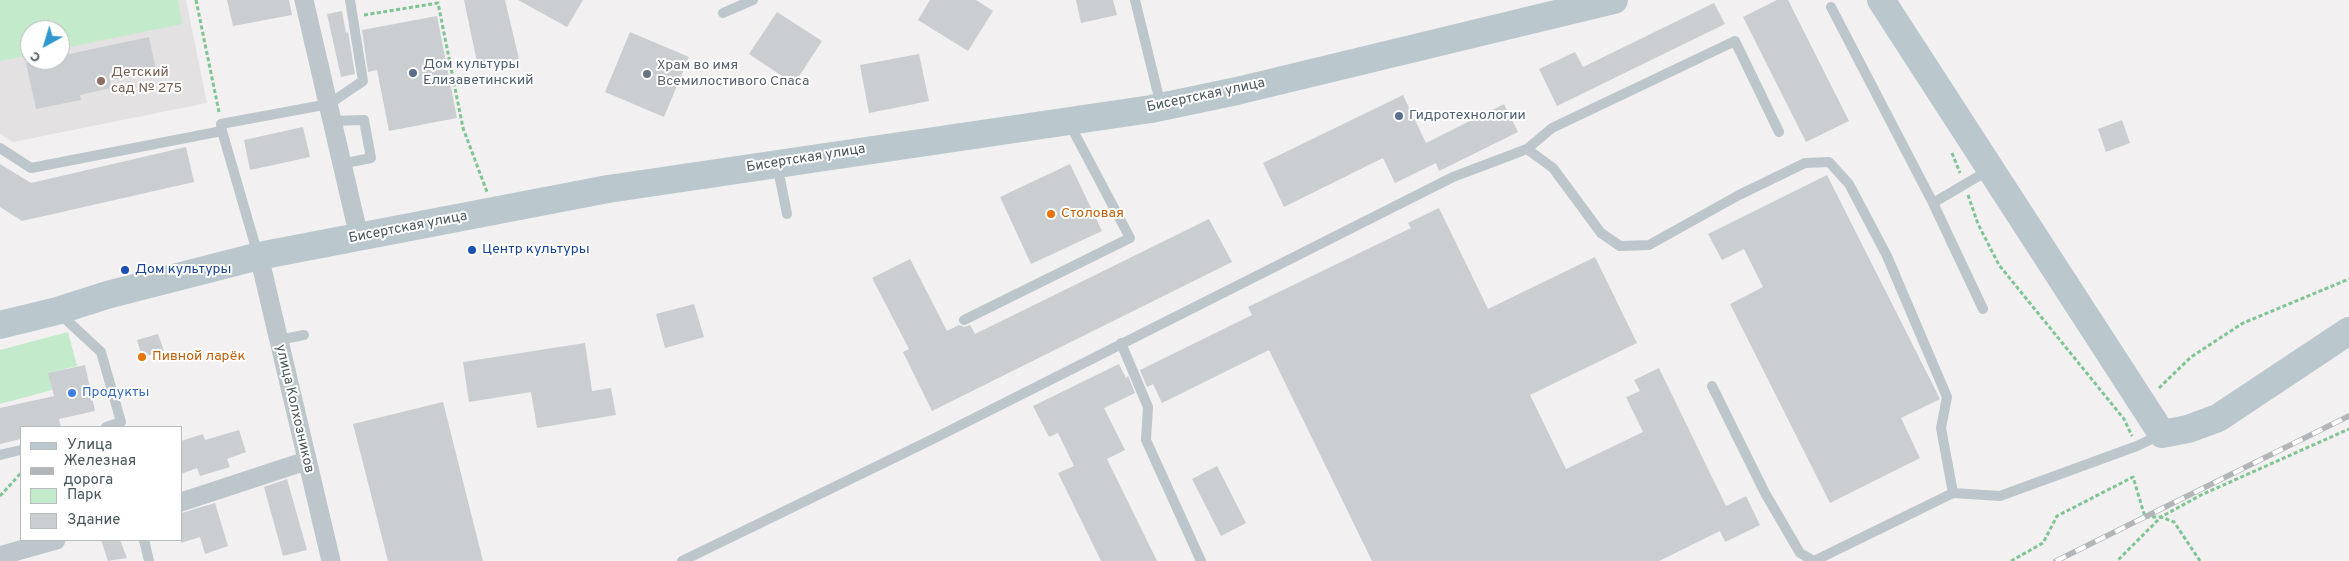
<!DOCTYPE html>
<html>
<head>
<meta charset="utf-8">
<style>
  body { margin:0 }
  #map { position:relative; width:2349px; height:561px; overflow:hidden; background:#f2f0f0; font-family:Overpass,sans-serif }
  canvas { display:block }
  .legend { position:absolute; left:20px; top:426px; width:162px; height:115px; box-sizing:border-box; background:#fff; border:1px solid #b7bcbd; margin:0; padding:6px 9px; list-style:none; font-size:15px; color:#4a575b }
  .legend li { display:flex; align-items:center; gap:10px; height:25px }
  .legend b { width:25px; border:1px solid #b7bcbd }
  .north { position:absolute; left:20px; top:20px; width:50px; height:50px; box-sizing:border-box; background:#fff; border:1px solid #b7bcbd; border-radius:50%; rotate:219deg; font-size:14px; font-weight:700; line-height:20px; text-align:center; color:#4a575b }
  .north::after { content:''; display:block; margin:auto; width:18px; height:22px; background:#2d97ce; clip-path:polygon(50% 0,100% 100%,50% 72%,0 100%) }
</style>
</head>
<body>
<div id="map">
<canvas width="2349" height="561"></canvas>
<ul class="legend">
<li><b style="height:6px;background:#bac7cc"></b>Улица</li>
<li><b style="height:6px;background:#b2b6b9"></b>Железная дорога</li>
<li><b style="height:14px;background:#c3eaca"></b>Парк</li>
<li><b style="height:14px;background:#caced1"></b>Здание</li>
</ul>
<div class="north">С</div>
</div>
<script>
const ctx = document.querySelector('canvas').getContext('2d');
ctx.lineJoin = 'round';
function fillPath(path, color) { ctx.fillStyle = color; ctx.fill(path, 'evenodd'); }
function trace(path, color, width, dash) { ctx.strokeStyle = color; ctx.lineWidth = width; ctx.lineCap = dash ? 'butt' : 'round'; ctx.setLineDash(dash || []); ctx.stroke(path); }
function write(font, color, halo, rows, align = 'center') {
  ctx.font = font + ' Overpass,sans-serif'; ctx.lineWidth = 4; ctx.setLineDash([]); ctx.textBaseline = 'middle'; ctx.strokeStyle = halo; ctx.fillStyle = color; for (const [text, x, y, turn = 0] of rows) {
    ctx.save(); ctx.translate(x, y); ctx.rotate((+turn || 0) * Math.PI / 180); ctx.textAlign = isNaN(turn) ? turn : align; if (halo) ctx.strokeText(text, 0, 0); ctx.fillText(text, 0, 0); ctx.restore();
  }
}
fillPath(new Path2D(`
  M0 0H186L207 103 13 142 0 134ZM30 30H60V60H30Z`), '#e3e1e1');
fillPath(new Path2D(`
  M0 0H178L182 24 60 49V30H30V55L0 61Z
  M68 332 77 366 49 373 52 390 0 404V350Z`), '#c3eaca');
fillPath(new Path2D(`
  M227 0H289L292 15 233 26Z
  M464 0H505L519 59 478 67Z
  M518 0H583L567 27Z
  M930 0H976L993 11 968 51 918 20Z
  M1076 0H1113L1117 15 1081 23Z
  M1777 0H1788L1849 121 1806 142 1743 17Z
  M1714 3 1725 24 1557 106 1539 69 1575 52 1583 67Z
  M342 11 346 33 348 32 355 74 341 77 327 14Z
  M777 12 822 41 794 84 749 54Z
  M437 16 457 118 389 131 377 70 368 72 362 30Z
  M630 32 689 57 664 117 605 92Z
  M149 37 156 70 110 80 111 88 80 95 81 100 36 109 26 63 39 60H60V56Z
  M919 54 929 101 869 113 860 65Z
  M1403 95 1426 143 1504 104 1518 132 1439 171 1436 163 1395 183 1383 158 1284 207 1263 163Z
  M2122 120 2130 143 2106 152 2098 129Z
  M303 127 310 157 250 170 244 140Z
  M186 147 194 182 22 221 0 207V164L31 183Z
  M1070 164 1102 231 1031 264 1000 197Z
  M1827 175 1940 399 1901 418 1920 458 1830 503 1730 304 1763 287 1744 249 1722 260 1708 234Z
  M1439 208 1488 309 1595 257 1637 343 1530 395 1566 469 1643 432 1626 397 1640 391 1634 380 1659 368 1726 506 1746 496 1760 525 1725 542 1720 531 1659 561H1372L1269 350 1162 403 1153 384 1147 387 1140 370 1252 315 1248 307 1411 228 1408 223Z
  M1209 219 1232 262 932 411 903 352 909 349 872 278 910 259 947 331 959 325 964 327 970 325 975 334Z
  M694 304 704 337 665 348 656 314Z
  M158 334 164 351 142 357 137 340Z
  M585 343 592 391 611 388 616 415 537 428 531 392 469 402 463 362Z
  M1119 364 1126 378 1128 376 1135 393 1104 408 1125 450 1107 459 1157 561H1101L1058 473 1074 466 1058 433 1049 437 1033 406Z
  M85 365 95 411 59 419 61 427H21V439L0 444V408L54 396 48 373Z
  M443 402 483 561H388L353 424Z
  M239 430 246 452 227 459 230 467 200 476 197 468 181 474V441L203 434 205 440Z
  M1217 466 1246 523 1221 536 1192 479Z
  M287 479 307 550 283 556 264 487Z
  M215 503 228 546 205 554 200 537 181 543V513Z
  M101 540H120L127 558 108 561Z`), '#caced1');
trace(new Path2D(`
  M196 0 219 112
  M364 15 438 3 463 128 487 192
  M1952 153 1960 173
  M1968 195 1978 224 1999 265 2124 419 2132 436
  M2159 388 2191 357 2243 323 2349 279
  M0 496 21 473
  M2011 561 2043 543 2057 516 2133 477 2145 517H2161L2117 561
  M2200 561 2174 522 2161 517 2201 495 2349 429`), '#7fc593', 3, [4, 2.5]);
trace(new Path2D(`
  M1135 0 1161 106
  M1831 7 1933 203 1983 309
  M723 13 753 0
  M333 121 364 120 371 158 341 164
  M222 131 221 124 329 104 363 81 350 0
  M0 148 31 168 222 131 258 255
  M1527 149 1552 128 1735 41 1779 132
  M777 164 787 214
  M1933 203 1989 170
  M59 313 101 352 121 422 106 427
  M964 320 1130 238 1069 123
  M278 340 304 335
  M1121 343 1148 407 1146 440 1201 561
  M1712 386 1765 493 1800 553 1814 561 1953 493 2000 496 2137 446 2162 434
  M0 455 21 450
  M144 540 149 561
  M682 561 935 438 1453 177 1527 149 1553 168 1601 233 1620 246 1649 245 1739 195 1805 163 1829 162 1849 184 1887 256 1947 397 1941 428 1953 493`), '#bdc7cb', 10);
trace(new Path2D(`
  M304 0 359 237
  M259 256 331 561
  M181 502 306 461
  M3 555 56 540`), '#bdc7cb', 19);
trace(new Path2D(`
  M1881 0 2162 434 2188 429 2218 418 2349 331
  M0 325 57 311 107 295 259 256 608 189 1151 109 1237 91 1614 0`), '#bac7cc', 28);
const rail = new Path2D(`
  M2056 561 2349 416`);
trace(rail, '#b2b6b9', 5.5);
trace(rail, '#fff', 4, [11]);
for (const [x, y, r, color] of [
  [413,73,5,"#5c6f8a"],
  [647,74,5,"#6b7280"],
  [101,81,5,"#8d6e63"],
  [1399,116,5,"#5c6f8a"],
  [1051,214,5,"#e8710a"],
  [472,250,5,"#1a4fb4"],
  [125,270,5,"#1a4fb4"],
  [142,357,5,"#e8710a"],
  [72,393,5,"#3f7fe0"]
]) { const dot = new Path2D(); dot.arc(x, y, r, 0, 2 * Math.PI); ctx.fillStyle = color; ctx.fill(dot); trace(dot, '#fff', 2); }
write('14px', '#4e5e75', '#fff', [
  ["Дом культуры",423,65],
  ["Елизаветинский",423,81],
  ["Гидротехнологии",1409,116]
], 'left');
write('14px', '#5b616d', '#fff', [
  ["Храм во имя",657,66],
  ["Всемилостивого Спаса",657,82]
], 'left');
write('14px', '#785e54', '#fff', [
  ["Детский",111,73],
  ["сад № 275",111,89]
], 'left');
write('14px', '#4a575b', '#fff', [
  ["Бисертская улица",1206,96,-12],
  ["Бисертская улица",806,159,-9],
  ["Бисертская улица",408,228,-11],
  ["улица Колхозников",294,409,77]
]);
write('14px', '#c56008', '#fff', [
  ["Столовая",1061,214],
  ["Пивной ларёк",152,357]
], 'left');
write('14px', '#164399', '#fff', [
  ["Центр культуры",482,250],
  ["Дом культуры",135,270]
], 'left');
write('14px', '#366cbe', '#fff', [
  ["Продукты",82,393]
], 'left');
</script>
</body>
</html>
